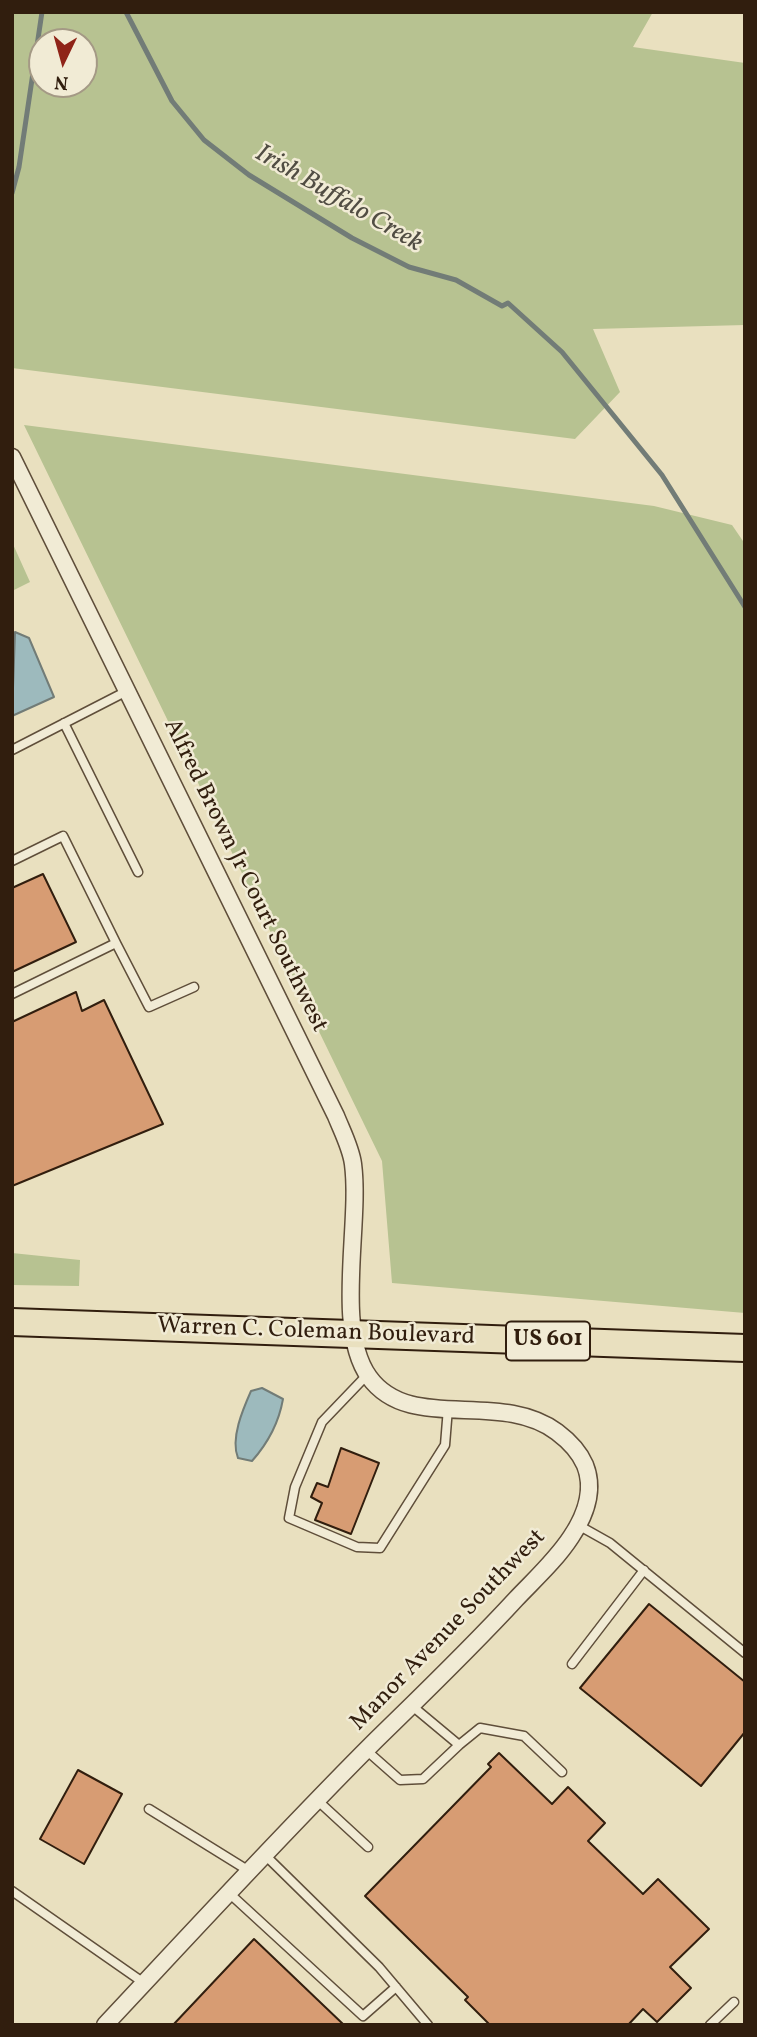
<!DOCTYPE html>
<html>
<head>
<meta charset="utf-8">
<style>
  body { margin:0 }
  #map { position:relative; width:757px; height:2037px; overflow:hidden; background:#e9e0bf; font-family:Vollkorn,serif }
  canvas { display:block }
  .frame { position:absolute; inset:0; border:14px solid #311e0e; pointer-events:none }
  .north { position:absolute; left:28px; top:28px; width:70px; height:70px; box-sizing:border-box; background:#f1ebd5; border:2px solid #a49985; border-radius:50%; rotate:185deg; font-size:19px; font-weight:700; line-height:28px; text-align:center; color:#311e0e }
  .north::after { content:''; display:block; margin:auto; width:24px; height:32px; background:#8f2418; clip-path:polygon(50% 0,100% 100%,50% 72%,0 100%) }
</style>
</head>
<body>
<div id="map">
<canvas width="757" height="2037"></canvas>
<div class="frame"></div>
<div class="north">N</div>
</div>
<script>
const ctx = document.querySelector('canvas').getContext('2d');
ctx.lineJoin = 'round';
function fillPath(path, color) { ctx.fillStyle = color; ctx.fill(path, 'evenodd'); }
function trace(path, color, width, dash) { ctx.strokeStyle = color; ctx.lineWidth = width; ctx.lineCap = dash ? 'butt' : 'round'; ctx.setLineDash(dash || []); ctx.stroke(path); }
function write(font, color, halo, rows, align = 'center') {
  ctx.font = font + ' Vollkorn,serif'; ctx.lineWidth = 5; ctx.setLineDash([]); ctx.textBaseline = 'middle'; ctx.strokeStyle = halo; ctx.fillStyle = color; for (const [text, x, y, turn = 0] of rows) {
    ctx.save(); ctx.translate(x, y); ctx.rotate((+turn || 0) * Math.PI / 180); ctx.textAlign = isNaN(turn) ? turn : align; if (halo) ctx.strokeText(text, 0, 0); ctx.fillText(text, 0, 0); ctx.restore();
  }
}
fillPath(new Path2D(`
  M12 12H653L633 47 745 63V325L593 329 620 392 575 439 12 368ZM42 42H84V84H42Z
  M24 425 654 506 732 525 745 544V1313L392 1283 382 1161Z
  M12 542 30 582 12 591Z
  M12 1253 80 1260 79 1286 12 1285Z`), '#b7c291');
const water = new Path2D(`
  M15 632 29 638 54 697 12 716Z
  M262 1388 283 1399C279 1422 268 1443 252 1461L238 1458C230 1439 243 1409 251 1391Z`);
fillPath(water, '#9dbabd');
trace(water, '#727c77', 2);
trace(new Path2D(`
  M126 12 172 101 204 140 249 175 352 238 409 267 456 280 502 306 508 303 562 352 662 475 745 607
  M12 193 19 167 42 12`), '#727c77', 5);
const building = new Path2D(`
  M43 874 76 942 12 972V888Z
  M76 992 82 1011 104 1000 163 1124 12 1186V1022Z
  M341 1448 379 1463 351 1534 315 1520 322 1503 311 1497 317 1483 328 1487Z
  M649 1604 745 1682V1732L701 1786 580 1688Z
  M499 1753 552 1804 568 1787 605 1823 588 1841 643 1894 658 1879 709 1929 670 1967 691 1988 657 2022 643 2009 628 2025H490L465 2000 468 1997 365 1896 491 1767 488 1764Z
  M78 1770 122 1794 84 1864 40 1839Z
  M254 1939 344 2025H173Z`);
fillPath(building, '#d79c73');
trace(building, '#311e0e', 2);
const service = new Path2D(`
  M64 723 138 872
  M12 750 127 691
  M12 861 63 836 116 943 12 994
  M116 943 149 1007 194 987
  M367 1375 322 1422 295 1487 289 1518 357 1547 380 1548 445 1445 448 1408
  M578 1525 610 1543 745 1653
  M572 1664 644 1570
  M459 1745 480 1728 524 1736 562 1772
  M366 1750 400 1780 423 1779 459 1745 411 1705
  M317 1800 368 1847
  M149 1809 249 1871
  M265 1855 379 1967 428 2025
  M12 1891 144 1983
  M229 1893 363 2016 396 1987
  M710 2025 734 2002`);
const minor = new Path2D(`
  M12 457 336 1116C342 1131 351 1148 353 1164 361 1224 334 1328 369 1377 410 1434 499 1389 557 1432 569 1441 579 1451 585 1465 595 1490 585 1516 571 1537 556 1560 535 1579 516 1599 470 1649 421 1696 373 1743 281 1835 193 1931 105 2025`);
const trunk = new Path2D(`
  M12 1322 745 1348`);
trace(service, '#5f4e3a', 11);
trace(minor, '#5f4e3a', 19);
trace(trunk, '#311e0e', 30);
trace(service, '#f1ebd5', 8);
trace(minor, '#f1ebd5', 16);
trace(trunk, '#e9e0bf', 26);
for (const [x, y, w] of [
  [548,1341,84]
]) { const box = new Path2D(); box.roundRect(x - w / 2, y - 19.5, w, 39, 5); ctx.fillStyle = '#f1ebd5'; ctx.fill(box); trace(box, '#311e0e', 2); }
write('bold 23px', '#311e0e', null, [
  ["US 601",548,1341]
]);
write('24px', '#311e0e', '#f1ebd5', [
  ["Alfred Brown Jr Court Southwest",244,876,64],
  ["Warren C. Coleman Boulevard",316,1333,2],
  ["Manor Avenue Southwest",449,1631,-46]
]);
write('italic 26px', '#514d43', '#f1ebd5', [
  ["Irish Buffalo Creek",338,200,30]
]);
</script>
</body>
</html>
